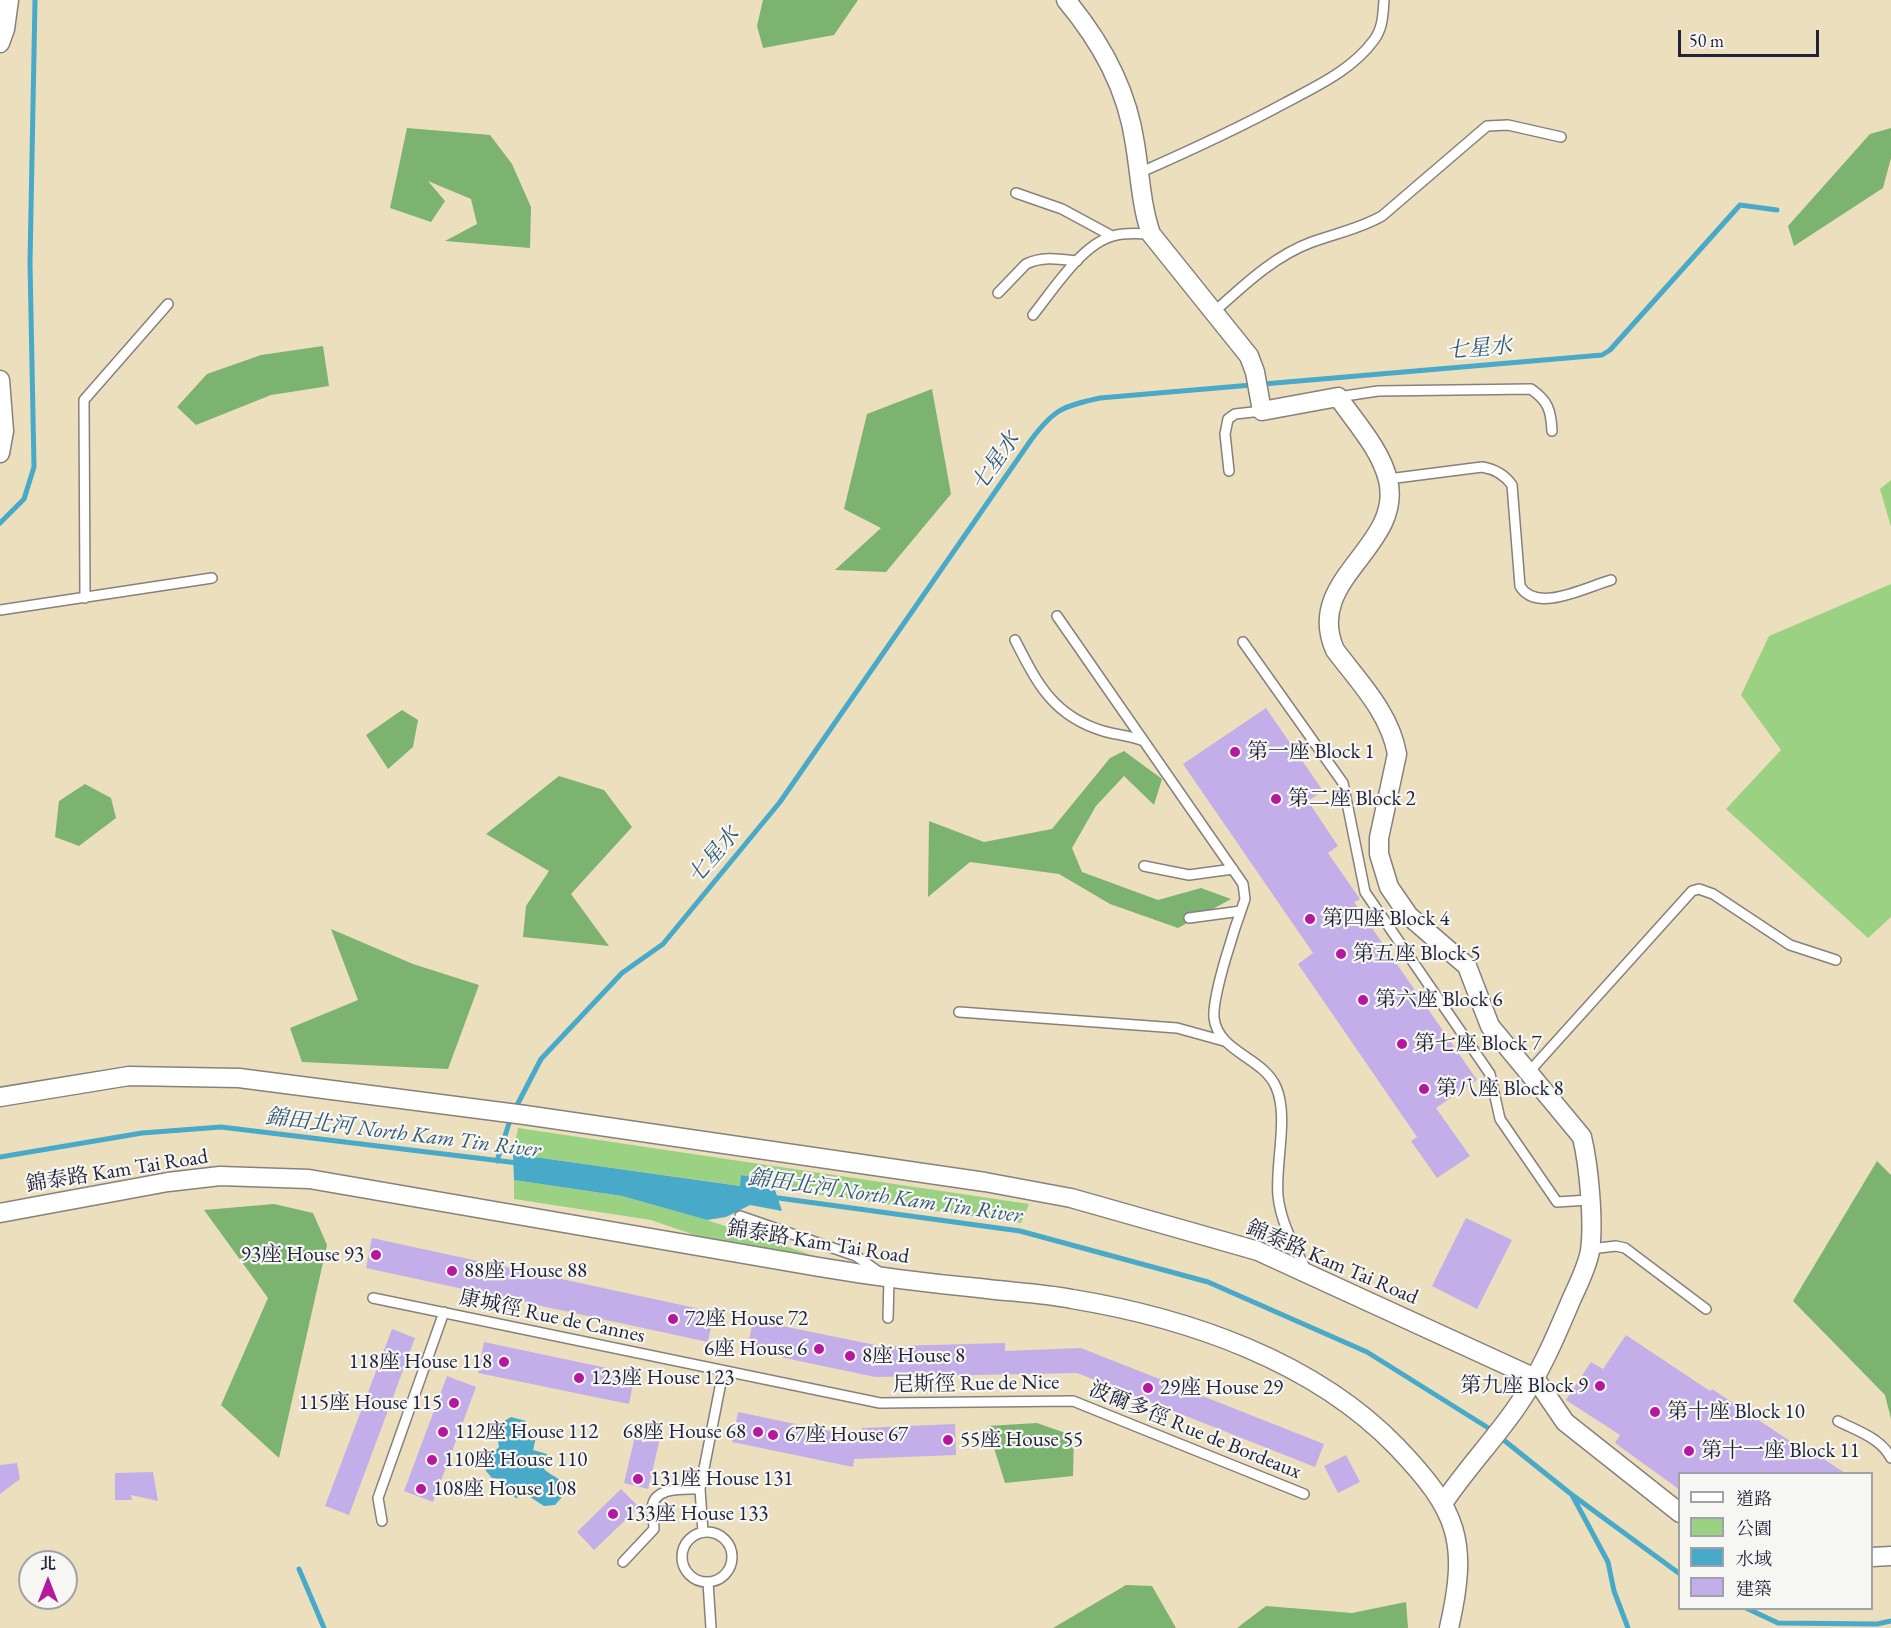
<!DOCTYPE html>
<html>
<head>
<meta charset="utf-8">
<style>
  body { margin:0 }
  #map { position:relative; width:1891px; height:1628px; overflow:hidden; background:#ecdfbd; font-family:"EB Garamond","Noto Serif TC",serif }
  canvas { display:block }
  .legend { position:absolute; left:1678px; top:1472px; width:195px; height:138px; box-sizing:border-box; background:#f6f6f2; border:2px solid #a1a1a9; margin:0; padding:8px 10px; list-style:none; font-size:18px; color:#22223b }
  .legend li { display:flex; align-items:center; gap:12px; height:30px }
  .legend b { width:30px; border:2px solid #a1a1a9 }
  .north { position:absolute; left:18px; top:1550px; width:60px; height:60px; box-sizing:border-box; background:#f6f6f2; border:2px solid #a1a1a9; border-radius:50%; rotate:0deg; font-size:16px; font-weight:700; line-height:24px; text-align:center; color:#22223b }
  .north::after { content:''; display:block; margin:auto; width:21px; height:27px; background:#b5179e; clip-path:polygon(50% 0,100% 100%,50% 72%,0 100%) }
  .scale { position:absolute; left:1678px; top:30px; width:141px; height:27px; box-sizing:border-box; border:3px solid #22223b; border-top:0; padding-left:8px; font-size:18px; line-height:21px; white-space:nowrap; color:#22223b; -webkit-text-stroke:4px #f6f6f2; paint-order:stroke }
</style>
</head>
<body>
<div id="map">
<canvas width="1891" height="1628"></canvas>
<ul class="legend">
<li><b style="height:8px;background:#fff"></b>道路</li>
<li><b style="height:16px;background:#9bd182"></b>公園</li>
<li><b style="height:16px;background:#49a9c8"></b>水域</li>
<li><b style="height:16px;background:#c3aee9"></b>建築</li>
</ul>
<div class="north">北</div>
<div class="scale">50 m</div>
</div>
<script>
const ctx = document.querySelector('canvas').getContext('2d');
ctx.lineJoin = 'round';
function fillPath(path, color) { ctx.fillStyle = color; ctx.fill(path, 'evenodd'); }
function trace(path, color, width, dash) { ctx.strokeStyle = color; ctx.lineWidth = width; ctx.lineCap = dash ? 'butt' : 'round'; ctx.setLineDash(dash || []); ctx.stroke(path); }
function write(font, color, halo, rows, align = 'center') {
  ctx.font = font + ' "EB Garamond","Noto Serif TC",serif'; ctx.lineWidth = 4.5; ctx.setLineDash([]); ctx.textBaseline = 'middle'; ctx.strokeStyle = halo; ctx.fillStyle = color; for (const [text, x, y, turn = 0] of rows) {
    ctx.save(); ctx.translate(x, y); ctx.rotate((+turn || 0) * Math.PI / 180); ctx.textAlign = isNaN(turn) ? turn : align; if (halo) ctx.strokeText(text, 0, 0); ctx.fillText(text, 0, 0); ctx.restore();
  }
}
fillPath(new Path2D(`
  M1891 480V527L1880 489Z
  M1891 584V917L1868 938 1726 809 1781 750 1741 695 1769 636Z
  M518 1128 1029 1204 1021 1223 751 1185V1177L742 1175 741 1186 513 1154Z
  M514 1180 622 1196 707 1220 812 1255 712 1241 651 1220 514 1199Z`), '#9bd182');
fillPath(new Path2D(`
  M763 0H858L834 35 763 48 757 26Z
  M407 128 490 135 512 164 531 207 530 248 445 241 477 224 471 199 428 181 445 201 431 222 390 208Z
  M1891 128V158L1883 188 1794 246 1788 226 1870 134Z
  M323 346 329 386 271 395 196 425 177 407 207 374 261 355Z
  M932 389 951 494 886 572 835 570 881 528 844 509 867 414Z
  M402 710 418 720 413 747 388 769 366 735Z
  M1124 751 1162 779 1154 805 1124 776 1096 806 1072 848 1082 872 1158 900 1201 888 1231 899 1178 928 1110 904 1059 874 970 862 928 897 929 821 984 842 1052 829 1110 758Z
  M559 776 604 790 632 827 571 894 609 946 523 937 526 906 549 871 486 834Z
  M85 784 111 798 116 818 79 846 55 837 59 801Z
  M331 929 413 964 479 985 448 1069 302 1062 290 1028 358 1000Z
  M1877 1161 1891 1175V1419L1885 1395 1793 1301Z
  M274 1204 313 1213 327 1245 279 1458 221 1405 268 1298 204 1210Z
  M1037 1423 1074 1436 1073 1476 1005 1483 987 1426Z
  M1126 1585 1152 1586 1176 1628H1053Z
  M1406 1602 1408 1628H1237L1266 1606 1352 1613Z`), '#7cb370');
fillPath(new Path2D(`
  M513 1154 740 1186 741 1175 752 1177V1186L775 1190 782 1211 750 1205 726 1217 707 1220 622 1196 514 1180Z
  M511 1417 526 1421 522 1433 536 1437 533 1450 547 1454 542 1466C550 1479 567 1475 563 1496L555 1505 544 1506 527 1495 516 1498 506 1491 502 1479 492 1478 486 1471 485 1461 499 1447 496 1430 501 1423Z`), '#49a9c8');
trace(new Path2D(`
  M0 523 24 499 34 467 30 263 35 0
  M515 1109 541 1059 622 973 663 944 780 802 1031 440C1054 409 1063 406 1100 398L1602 355 1610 350 1740 205 1777 210
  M0 1157 142 1133 221 1127 518 1163
  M497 1161 511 1117
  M771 1197 1020 1231 1208 1282 1367 1352 1490 1429 1571 1494 1680 1574
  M1572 1495 1608 1562 1614 1591 1628 1628
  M299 1569 324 1628
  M1746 1608 1778 1623 1877 1624 1891 1621`), '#49a9c8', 5);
fillPath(new Path2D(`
  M1266 708 1323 791 1308 801 1338 846 1328 853 1360 899 1354 902 1477 1080 1436 1108 1470 1156 1437 1178 1411 1141 1417 1137 1298 964 1313 953 1183 764Z
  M1466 1218 1512 1240 1477 1309 1432 1286Z
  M372 1238 714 1312 708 1342 366 1268Z
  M753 1320 895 1349V1346L1005 1343V1351L1081 1348 1324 1444 1315 1467 1077 1373 875 1377 747 1350Z
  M392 1329 415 1338 349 1515 325 1506Z
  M1626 1335 1710 1391 1712 1389 1802 1449 1804 1446 1845 1473H1680V1490L1615 1443 1620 1435 1566 1400 1591 1362 1603 1369Z
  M484 1342 635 1374 629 1404 478 1373Z
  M447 1376 476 1387 433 1502 404 1491Z
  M738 1412 863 1438 862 1428 955 1424 956 1455 854 1459 853 1467 732 1442Z
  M638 1424 662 1430 648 1489 624 1483Z
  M1346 1455 1360 1482 1338 1493 1324 1466Z
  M17 1463 20 1479 0 1494V1465Z
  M153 1472 158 1501 131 1495 132 1500H115V1473Z
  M621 1489 639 1507 594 1550 577 1532Z`), '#c3aee9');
const service = new Path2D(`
  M1139 173C1189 151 1237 129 1285 103 1317 86 1352 70 1374 40 1383 28 1383 14 1384 0
  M1016 193 1062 209 1112 236
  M998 293 1026 264C1043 256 1059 259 1077 261
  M1214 312C1244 285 1274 256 1312 242 1337 233 1359 229 1382 216L1487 126 1508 125 1561 137
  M1033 315C1053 290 1082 244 1113 236 1125 232 1139 234 1151 234
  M1338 397 1378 391 1531 389C1548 401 1551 410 1552 431
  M1229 471 1225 434 1228 419 1235 414 1262 411
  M1388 479 1482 467C1495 469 1504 474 1512 485L1520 586C1536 614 1586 587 1611 580
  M85 598 84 400 168 304
  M0 610 212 578
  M1057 616 1243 884 1245 899C1236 924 1212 995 1214 1018 1218 1052 1263 1057 1276 1087 1289 1116 1275 1164 1278 1196 1281 1224 1295 1247 1307 1272
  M1015 640C1037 683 1053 716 1103 731 1117 735 1131 736 1144 741
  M1243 642 1343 783 1365 892 1490 1074 1500 1119 1557 1202 1589 1200
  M1144 866 1189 875 1233 869
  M1189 918 1241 911
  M959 1012 1177 1028 1224 1041
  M1528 1073 1692 891 1699 889 1713 894 1790 945 1836 960
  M740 1216 856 1256 889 1279 888 1318
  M1590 1249 1616 1246 1625 1248 1706 1309
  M373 1298 880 1403 1073 1401 1304 1494
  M1838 1421C1857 1431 1881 1438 1891 1458
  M382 1521 378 1498 444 1312
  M682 1557a25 25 0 1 1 50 0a25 25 0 1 1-50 0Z
  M703 1532 700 1489 723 1372
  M623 1562 654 1529C654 1522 652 1516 652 1510 652 1486 684 1489 700 1489
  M708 1582 711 1628`);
const minor = new Path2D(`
  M1066 0C1101 42 1127 88 1135 144 1140 174 1141 205 1151 234L1249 356 1255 372 1262 411 1338 397C1356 423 1381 450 1388 480 1404 547 1303 579 1335 650 1359 682 1390 713 1397 754L1379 838V854L1389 887 1409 916 1467 966 1490 1026 1582 1137C1589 1166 1594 1222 1590 1251 1587 1267 1579 1283 1572 1298 1556 1336 1540 1374 1516 1408 1493 1441 1466 1469 1444 1502
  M0 43 5 29 9 0
  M0 380 4 431 0 453
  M0 1097 129 1076 239 1078 525 1115 985 1182 1071 1198 1258 1251 1535 1378
  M0 1213 168 1182 220 1176 309 1179C479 1208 649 1237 819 1267 872 1276 925 1283 979 1288 1010 1292 1041 1293 1072 1299 1188 1318 1314 1361 1397 1447 1458 1511 1469 1541 1449 1628
  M1535 1378 1565 1422 1680 1513
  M1872 1557 1891 1556`);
trace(service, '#87807c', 12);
trace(minor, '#87807c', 21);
trace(service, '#fff', 9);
trace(minor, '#fff', 18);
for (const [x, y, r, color] of [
  [1235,752,6,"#b5179e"],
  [1276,799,6,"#b5179e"],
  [1310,919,6,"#b5179e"],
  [1341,954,6,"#b5179e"],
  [1363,1000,6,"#b5179e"],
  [1402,1044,6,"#b5179e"],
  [1424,1089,6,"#b5179e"],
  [376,1255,6,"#b5179e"],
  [452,1271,6,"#b5179e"],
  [673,1319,6,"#b5179e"],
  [819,1349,6,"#b5179e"],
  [850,1356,6,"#b5179e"],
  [504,1362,6,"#b5179e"],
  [579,1378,6,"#b5179e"],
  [1600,1386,6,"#b5179e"],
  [1148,1388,6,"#b5179e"],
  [454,1403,6,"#b5179e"],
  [1655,1412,6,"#b5179e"],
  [443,1432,6,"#b5179e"],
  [758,1432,6,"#b5179e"],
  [773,1435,6,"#b5179e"],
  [948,1440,6,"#b5179e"],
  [1689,1451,6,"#b5179e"],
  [432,1460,6,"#b5179e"],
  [638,1479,6,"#b5179e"],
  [421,1489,6,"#b5179e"],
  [613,1514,6,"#b5179e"]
]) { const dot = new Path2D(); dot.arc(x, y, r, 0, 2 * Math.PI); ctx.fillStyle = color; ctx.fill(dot); trace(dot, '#f6f6f2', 2); }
write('21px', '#22223b', '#f6f6f2', [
  ["第一座 Block 1",1247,752],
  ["第二座 Block 2",1288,799],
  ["第四座 Block 4",1322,919],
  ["第五座 Block 5",1353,954],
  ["第六座 Block 6",1375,1000],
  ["第七座 Block 7",1414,1044],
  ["第八座 Block 8",1436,1089],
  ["93座 House 93",364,1255,"right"],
  ["88座 House 88",464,1271],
  ["72座 House 72",685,1319],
  ["6座 House 6",807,1349,"right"],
  ["8座 House 8",862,1356],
  ["118座 House 118",492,1362,"right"],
  ["123座 House 123",591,1378],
  ["第九座 Block 9",1588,1386,"right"],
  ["29座 House 29",1160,1388],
  ["115座 House 115",442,1403,"right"],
  ["第十座 Block 10",1667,1412],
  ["112座 House 112",455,1432],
  ["68座 House 68",746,1432,"right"],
  ["67座 House 67",785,1435],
  ["55座 House 55",960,1440],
  ["第十一座 Block 11",1701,1451],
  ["110座 House 110",444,1460],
  ["131座 House 131",650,1479],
  ["108座 House 108",433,1489],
  ["133座 House 133",625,1514]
], 'left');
write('21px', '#22223b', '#f6f6f2', [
  ["錦泰路 Kam Tai Road",117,1171,-9],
  ["錦泰路 Kam Tai Road",818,1243,9],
  ["錦泰路 Kam Tai Road",1332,1263,23],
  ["康城徑 Rue de Cannes",552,1317,12],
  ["尼斯徑 Rue de Nice",976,1384,-1],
  ["波爾多徑 Rue de Bordeaux",1195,1431,22]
]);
write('italic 22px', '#325873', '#f6f6f2', [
  ["七星水",1479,349,-5],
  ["七星水",996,462,-55],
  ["七星水",714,856,-50],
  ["錦田北河 North Kam Tin River",403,1134,7],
  ["錦田北河 North Kam Tin River",885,1197,8]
]);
</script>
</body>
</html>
